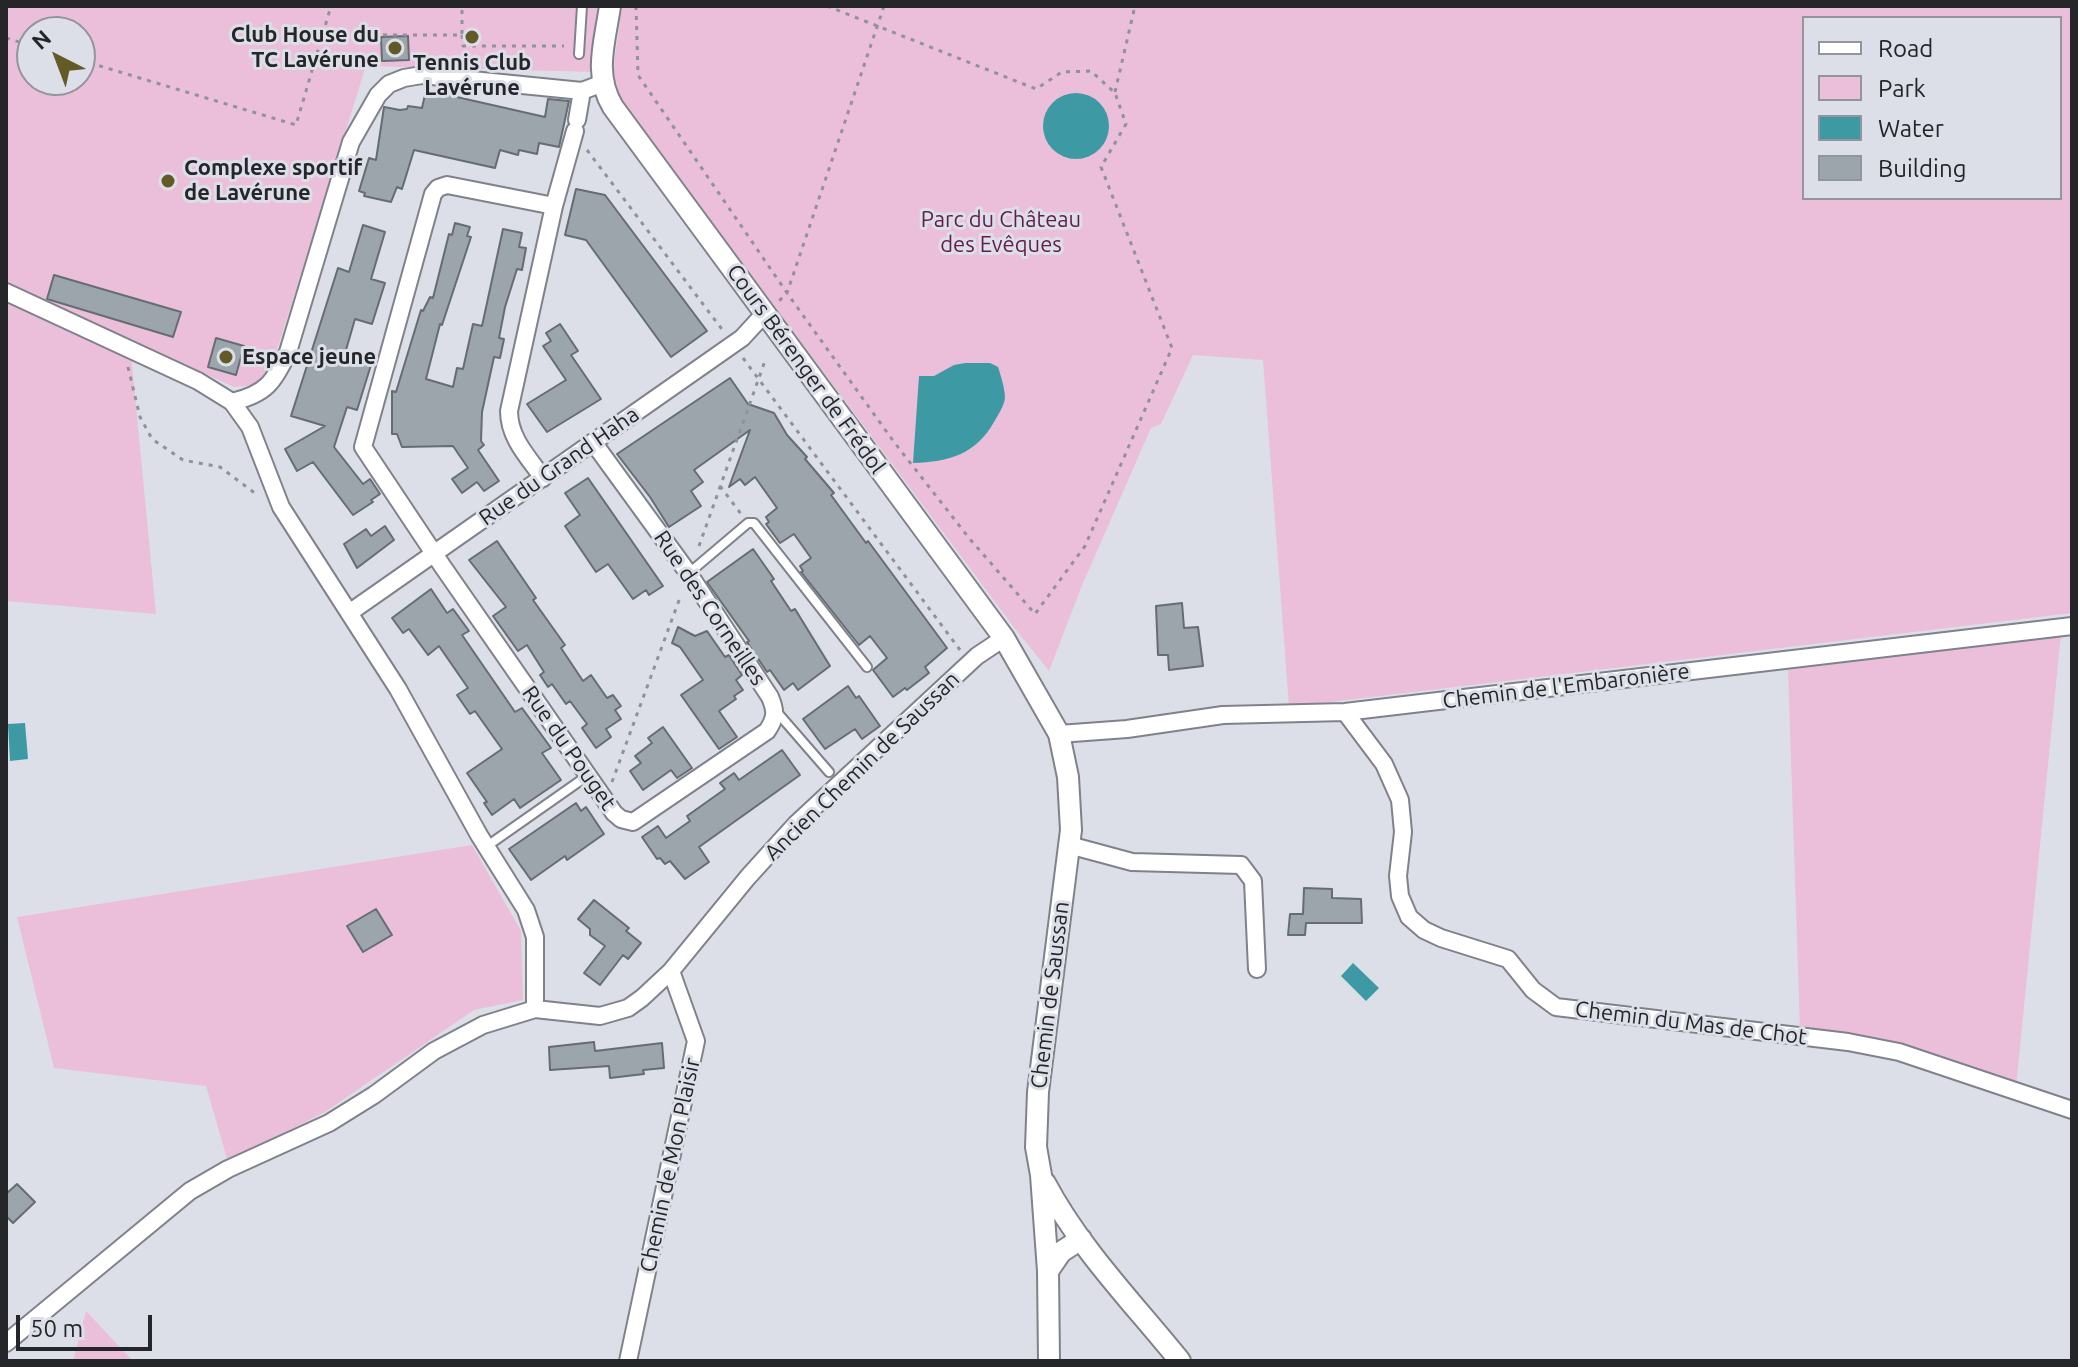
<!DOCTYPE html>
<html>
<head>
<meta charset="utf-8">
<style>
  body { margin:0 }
  #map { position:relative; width:2078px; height:1367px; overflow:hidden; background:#dcdfe8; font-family:Ubuntu,sans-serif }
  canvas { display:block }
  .frame { position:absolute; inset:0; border:8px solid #252629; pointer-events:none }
  .legend { position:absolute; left:1802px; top:16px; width:260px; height:184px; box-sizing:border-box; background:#dcdfe8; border:2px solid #93959c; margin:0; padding:10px 14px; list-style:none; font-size:24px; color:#252629 }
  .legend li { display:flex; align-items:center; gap:16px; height:40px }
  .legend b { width:40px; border:2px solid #93959c }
  .north { position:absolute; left:16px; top:16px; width:80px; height:80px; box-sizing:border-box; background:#dcdfe8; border:2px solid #93959c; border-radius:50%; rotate:318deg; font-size:22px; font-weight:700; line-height:32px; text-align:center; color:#252629 }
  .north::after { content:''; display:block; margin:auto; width:28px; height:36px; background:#625b28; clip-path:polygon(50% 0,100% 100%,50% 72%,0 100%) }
  .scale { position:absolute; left:16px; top:1315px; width:136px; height:36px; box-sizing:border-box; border:4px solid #252629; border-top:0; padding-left:10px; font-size:24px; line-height:28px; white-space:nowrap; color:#252629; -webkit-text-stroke:6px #dcdfe8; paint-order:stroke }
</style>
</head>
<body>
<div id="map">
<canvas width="2078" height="1367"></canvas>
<div class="frame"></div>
<ul class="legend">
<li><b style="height:10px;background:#fff"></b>Road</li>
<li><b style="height:22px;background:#ebbfd9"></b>Park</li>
<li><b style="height:22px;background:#3d9aa4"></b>Water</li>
<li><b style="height:22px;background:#9da5ac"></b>Building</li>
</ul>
<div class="north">N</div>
<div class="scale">50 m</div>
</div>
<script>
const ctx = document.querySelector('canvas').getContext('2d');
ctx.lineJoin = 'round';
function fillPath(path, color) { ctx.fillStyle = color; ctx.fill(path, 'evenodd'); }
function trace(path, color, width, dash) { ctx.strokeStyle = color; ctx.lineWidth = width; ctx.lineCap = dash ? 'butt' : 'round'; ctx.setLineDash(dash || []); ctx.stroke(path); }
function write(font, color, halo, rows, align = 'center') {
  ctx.font = font + ' Ubuntu,sans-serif'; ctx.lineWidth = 6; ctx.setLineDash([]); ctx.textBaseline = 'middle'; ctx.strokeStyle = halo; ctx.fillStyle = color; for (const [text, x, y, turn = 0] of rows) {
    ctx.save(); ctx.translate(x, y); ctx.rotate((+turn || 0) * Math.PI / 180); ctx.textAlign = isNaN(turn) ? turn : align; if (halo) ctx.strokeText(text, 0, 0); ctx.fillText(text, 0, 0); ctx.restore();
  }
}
fillPath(new Path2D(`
  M6 6H602L592 72 366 66 271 369 255 385 234 387 6 283ZM32 32H80V80H32Z
  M622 6H2072V613L1289 707 1263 360 1193 355 1161 424 1151 428 1083 583 1049 671 1013 626 619 98 613 71ZM1804 18H2060V198H1804Z
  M6 300 131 354 156 614 6 601Z
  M2061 634 2016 1087 1800 1030 1788 670Z
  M472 845 521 931 523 1000 474 1010 325 1112 228 1162 206 1086 54 1068 17 917Z
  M86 1311 133 1361H73Z`), '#ebbfd9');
fillPath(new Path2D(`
  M1043 126a33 33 0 1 1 66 0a33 33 0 1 1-66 0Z
  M965 363H990L998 367C1001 376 1005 389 1005 398 1004 406 998 415 994 422 976 454 949 462 913 463L919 376H934L954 365Z
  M25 723 28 759 10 761 8 724Z
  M1353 963 1379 988 1366 1001 1341 976Z`), '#3d9aa4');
const building = new Path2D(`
  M408 36 409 60 382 61 381 37Z
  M426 90 545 117 548 99 569 101 559 147 539 143 537 154 519 150 518 155 500 150 495 168 414 150 402 189 397 187 391 202 364 196 365 193 359 191 369 158 376 160 384 107 400 110 407 109 408 106 422 108Z
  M576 189 605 195 707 331 671 357 586 240 565 235Z
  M455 223 470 227 467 236 471 237 442 325 440 324 426 379 453 387 457 368 463 369 473 324 482 326 503 229 522 233 519 247 526 248 522 270 517 269 505 307 499 338 504 339 500 358 494 357 482 412 481 441 484 445 478 450 499 481 484 491 477 482 462 493 452 479 468 468 453 446 402 447 397 434H392V391L396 392 421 310 423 311 430 297 433 298 449 234 452 235Z
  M363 225 385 232 371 279 385 283 372 324 355 319 346 350 350 351 347 358 371 365 357 410 347 407 334 447 363 484 370 479 380 494 371 500 373 502 353 515 313 462 297 471 285 449 325 426 291 416 338 268 349 272Z
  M54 275 181 312 173 337 47 299Z
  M560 324 578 351 571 355 601 399 547 432 527 404 566 380 543 346 551 341 546 333Z
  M216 338 244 346 236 375 208 367Z
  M730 378 748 404 774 413 787 435 807 457 805 459 834 493 831 495 866 543 868 541 947 648 925 667 929 673 907 690 905 688 893 697 873 670 887 658 870 636 859 645 801 572 803 571 800 566 811 558 794 534 780 543 766 524 769 522 766 517 777 508 755 477 745 485 740 479 729 487 750 430 694 470 703 482 691 491 701 506 669 527 650 497 617 454Z
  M588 478 663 586 649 595 646 590 633 599 608 564 596 572 565 526 580 515 565 493Z
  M385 526 394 540 357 568 344 544 366 529 371 536Z
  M497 541 536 598 533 600 565 645 561 648 583 681 591 675 607 698 613 695 621 706 615 710 621 719 606 729 611 737 596 748 582 728 587 724 570 701 566 704 552 684 548 687 540 675 544 672 527 645 518 651 493 616 506 607 469 560Z
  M753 549 774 579 771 581 791 611 795 609 830 666 798 690 793 683 784 690 770 670 767 672 747 642 749 641 707 582Z
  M431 589 447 613 453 609 469 631 462 635 515 712 522 708 551 748 542 753 561 780 520 808 514 799 492 815 484 803 487 802 467 773 502 749 475 711 470 714 457 695 468 688 439 646 428 655 409 629 403 633 392 618Z
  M1182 603 1184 628 1198 627 1203 666 1169 670 1168 655H1158L1156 606Z
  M678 627 695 636 707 631 725 657 729 655 742 675 736 680 743 690 734 696 736 699 719 711 737 737 719 749 681 695 703 680 680 647 672 643Z
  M848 686 856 698 859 696 880 726 862 739 855 729 825 749 803 719Z
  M663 727 692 768 677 778 671 770 643 790 630 771 641 763 635 756 652 743 648 738Z
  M782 750 800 775 699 847 709 862 685 879 670 861 665 864 660 858 657 859 642 837 658 826 666 838 690 821 687 816 725 789 720 783 734 773 739 780Z
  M576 803 581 811 586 807 604 834 567 860 565 856 531 880 509 849Z
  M1304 888 1332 889V898L1361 899 1362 923H1306L1305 935H1288L1290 914H1303Z
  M594 900 629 928 626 931 641 943 628 959 623 955 600 985 584 973 605 946 590 935V929L578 919Z
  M376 909 392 935 363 952 347 926Z
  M594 1042 595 1051 662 1043 664 1068 643 1070 644 1074 610 1078 609 1066 550 1070 549 1047Z
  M17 1184 35 1202 13 1223 6 1216V1194Z`);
fillPath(building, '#9da5ac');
trace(building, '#656d73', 2);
const service = new Path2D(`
  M579 54 582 6
  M689 573 748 523H754L867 667
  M776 711 829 772
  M490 844 587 776`);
const minor = new Path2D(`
  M577 120 582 91
  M554 206 575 131
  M6 292 198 381 232 402 250 427 281 507 398 689 479 835 526 910 535 937V1009
  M232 402C266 394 274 382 288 352L351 142 378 95 389 84 404 78 422 75 582 91 603 83
  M543 478C528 457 509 438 509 411L554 206 447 185 438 188 433 194 363 447 443 567 614 813 621 819 633 822 767 731C776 718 776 711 770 697L689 574 593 442
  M349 613 742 338 765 313
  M1345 712 1384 764 1400 800 1403 832 1398 876 1400 896 1409 917 1424 930 1441 938 1508 959 1533 990 1556 1007 1848 1042 1899 1052 2072 1110
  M1059 734 1127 729 1223 715 1345 712 2072 626
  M1069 845 1132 862 1241 865 1253 881 1257 969
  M6 1343 190 1191 228 1169 329 1123 374 1095 434 1051 483 1025 535 1009 600 1016 628 1008 642 998 671 971 748 877 797 823 977 656 1004 638
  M628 1361 696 1041 671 971`);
const tertiary = new Path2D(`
  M610 6C605 42 593 74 613 107L1004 638 1059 734 1068 777 1071 830 1038 1092 1036 1147 1041 1175 1048 1271 1049 1361
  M1045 1183C1080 1249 1134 1304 1180 1361
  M1048 1271 1061 1252 1081 1239`);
trace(service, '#7f828a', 12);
trace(minor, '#7f828a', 20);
trace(tertiary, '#7f828a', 24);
trace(new Path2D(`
  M636 6 638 75 787 293 779 301
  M827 6 1036 89 1062 72 1091 71 1115 93 1126 124 1101 167 1172 348 1085 546 1035 614 969 538 894 442 787 293 877 27 884 6
  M383 35H462V6
  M462 35 463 46H564
  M6 38 32 46
  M80 60 296 125 331 6
  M1115 92 1135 6
  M587 150 724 332
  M743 358 960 650
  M128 367 140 417 152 439 183 460 220 467 256 494
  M720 486 741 514
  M699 546 766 358
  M612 782 681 595`), '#8f9298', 3, [4, 6]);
trace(service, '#fff', 8);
trace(minor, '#fff', 16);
trace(tertiary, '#fff', 20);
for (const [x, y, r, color] of [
  [472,37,8,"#625b28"],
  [395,48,8,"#625b28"],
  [168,181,8,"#625b28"],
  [226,357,8,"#625b28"]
]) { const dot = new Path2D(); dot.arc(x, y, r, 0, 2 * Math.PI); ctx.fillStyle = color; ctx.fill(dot); trace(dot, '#dcdfe8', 3); }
write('bold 22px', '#252629', '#dcdfe8', [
  ["Club House du",379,35,"right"],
  ["TC Lavérune",379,60,"right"],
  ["Tennis Club",472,63,"center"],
  ["Lavérune",472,88,"center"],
  ["Complexe sportif",184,168],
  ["de Lavérune",184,193],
  ["Espace jeune",242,357]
], 'left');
write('22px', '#631c4d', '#dcdfe8', [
  ["Parc du Château",1001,220],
  ["des Evêques",1001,245]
]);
write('22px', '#252629', '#dcdfe8', [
  ["Cours Bérenger de Frédol",806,369,54],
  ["Rue du Grand Haha",559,466,-35],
  ["Rue des Corneilles",710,608,56],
  ["Chemin de l'Embaronière",1566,686,-7],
  ["Rue du Pouget",569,748,55],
  ["Ancien Chemin de Saussan",862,766,-44],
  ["Chemin de Saussan",1050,995,-83],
  ["Chemin du Mas de Chot",1691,1023,7],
  ["Chemin de Mon Plaisir",670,1165,-78]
]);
</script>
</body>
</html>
